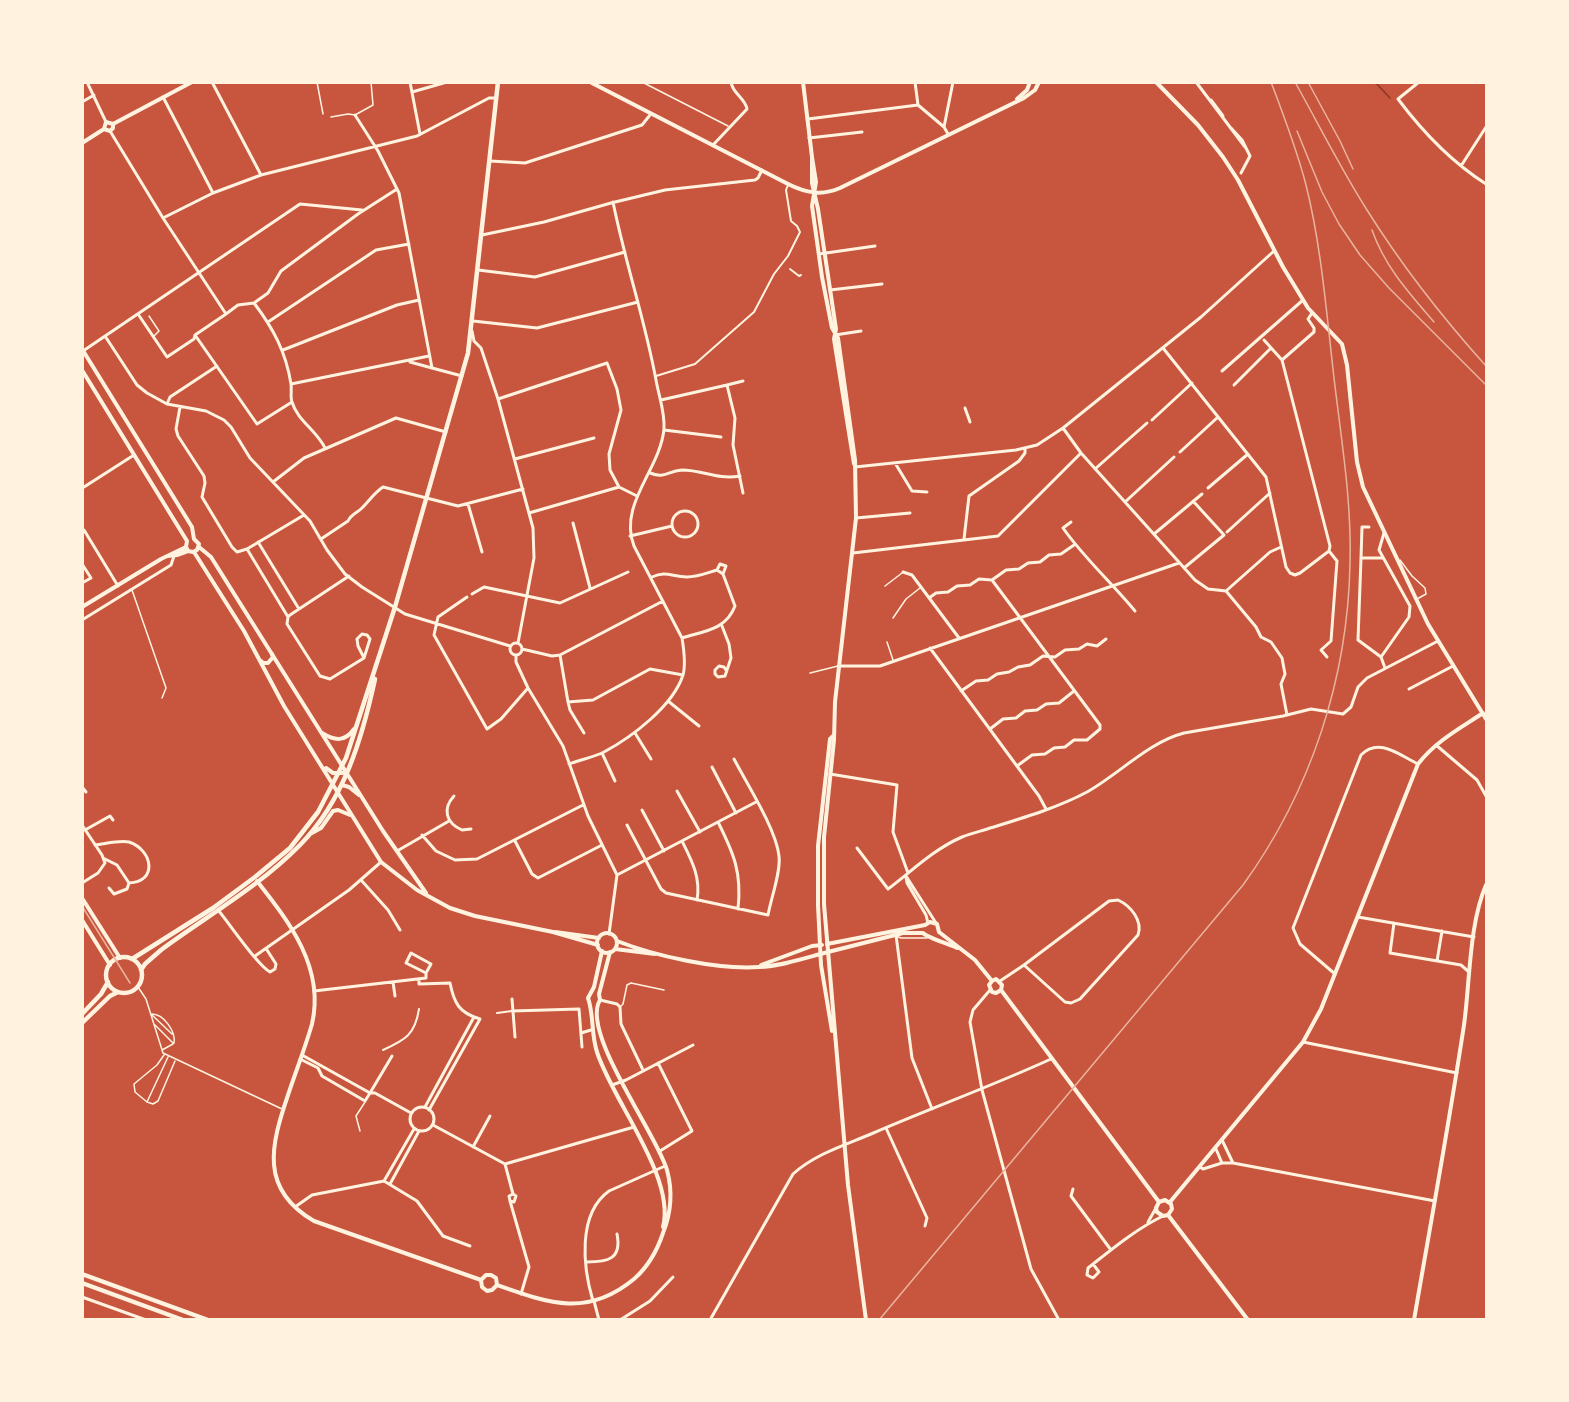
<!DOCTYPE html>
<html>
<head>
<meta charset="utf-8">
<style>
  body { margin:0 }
  #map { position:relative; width:1569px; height:1402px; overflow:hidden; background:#c8553d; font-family:Manrope,sans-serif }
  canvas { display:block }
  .frame { position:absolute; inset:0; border:84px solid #fff3e0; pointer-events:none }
</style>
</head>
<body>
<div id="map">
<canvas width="1569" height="1402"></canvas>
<div class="frame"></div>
</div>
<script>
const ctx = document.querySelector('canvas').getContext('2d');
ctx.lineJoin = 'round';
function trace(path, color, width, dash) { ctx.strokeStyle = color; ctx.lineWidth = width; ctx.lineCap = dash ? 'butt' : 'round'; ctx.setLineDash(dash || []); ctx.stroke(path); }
trace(new Path2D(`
  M1375 82 1390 98`), '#8f3625', 1.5);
trace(new Path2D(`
  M317 82 323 114
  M642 82 728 126
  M331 117 348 114 355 115 373 105 371 82
  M149 316 159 331 154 336
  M1400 560 1412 576 1425 588 1426 594 1417 599
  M885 586 902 573
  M132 590 166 688 162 698
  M893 618 906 599 920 588
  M887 642 893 660
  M810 673 838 666
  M896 936 901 938H927
  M138 987 146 999 163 1053 282 1109
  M621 1006 623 1004 627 985 631 983 664 990
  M152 1014C164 1014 176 1032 174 1043
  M152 1015 172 1034
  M155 1025 173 1043
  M162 1050 173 1044
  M164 1055 157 1065 134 1084 135 1092 147 1102 153 1104 158 1101 175 1061
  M147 1102 168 1057
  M360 1131 356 1116 365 1102`), '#fff3e0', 1.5);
trace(new Path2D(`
  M790 269 799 276 801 275
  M656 376 695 364 754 312 774 274 788 256 800 232 797 226 791 221 786 190 788 185
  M497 1013 512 1011
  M383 1050C405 1040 415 1035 419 1009`), '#fff3e0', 2);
trace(new Path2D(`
  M87 82 106 122
  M212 82 261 175
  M410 82 420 134
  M915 82 918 105 944 127 948 134
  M1196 82 1245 147
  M1419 82 1398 99C1422 131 1453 163 1486 184
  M412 92 447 82
  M163 97 213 193
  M1211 100 1223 116
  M82 102 94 95
  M355 115 378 151 399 193 432 368 462 376
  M808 119 918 105
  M944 127 953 82
  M1231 128 1242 140 1250 156 1241 173
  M110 131 163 218 226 314 238 305 254 303C273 328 286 352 291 384 292 390 290 397 292 402 297 420 317 431 325 448
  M809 138 862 132
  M713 145 747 109C745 98 732 93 731 82
  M490 161 525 163 642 125 650 115
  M1461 166 1486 127
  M163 218 213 193 261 175 417 136 489 98H496
  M482 235 544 222 611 203 665 190 755 180 758 178 762 170
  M819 254 875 246
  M478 270 535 277 625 252
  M830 290 882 284
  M254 303 268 293 281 271 358 214 397 189
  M1312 313 1308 319 1314 328V332L1282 360 1330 546 1329 551
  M138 314 167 357 194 339 195 335 226 314
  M473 321 537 328 638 302
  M268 322 376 250 409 244
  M472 331 474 341 481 348 498 399 533 528 534 558 518 643
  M195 335 257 424 292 402
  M835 335 861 331
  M105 336 137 385 147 393 167 404 206 411 224 420 231 427 250 458 310 521 327 550 345 574 362 587 405 614 510 646
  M1264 340 1282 360
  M1163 348 1266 477 1286 567 1290 573 1295 575 1300 573 1329 551 1337 561 1331 641 1321 650 1327 657
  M283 350 397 305 419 300
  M83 351 300 204 362 210
  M410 362 432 368
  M1222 371 1303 300
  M291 384 429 356
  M727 385 743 381
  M1234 385 1271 348
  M498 399 607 363 617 389 621 410 609 454 610 470 619 487 637 496
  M661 400 727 385 735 418 733 445 743 493
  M167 404 170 397 217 366
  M180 407 176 429 178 436 204 476 205 483 202 497 232 547 237 552 247 549 304 515
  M965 408 970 422
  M1152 420 1192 383
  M1063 428 1081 453 1195 580 1208 589 1226 591 1256 627 1261 637 1271 642 1282 658 1285 674 1281 684 1287 715
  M664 430 721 437
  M1180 452 1218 417
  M515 459 594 438
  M895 463 912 491 927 492
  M855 467 1016 450 1037 445 1063 428 1201 317 1274 251
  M1095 469 1147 423
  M650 473C665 479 667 471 682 470 703 470 717 480 740 476
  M273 482 304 458 396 418 446 432
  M82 485 84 487 134 455
  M1208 488 1248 454
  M1125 502 1174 457
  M468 504 482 552
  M672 524a13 13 0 1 1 26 0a13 13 0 1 1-26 0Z
  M529 513 619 487
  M856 518 910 513
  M1071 522 1063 528C1084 558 1112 583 1135 611
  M573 523 590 588
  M1369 527H1362L1361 558H1383
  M82 532 84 530 118 586
  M1227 532 1270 493
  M1384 533 1379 550 1410 606 1409 617 1381 657 1385 668
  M1154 534 1202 494
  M630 536 672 526
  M321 539 348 521C351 514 357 513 362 508 370 500 374 493 383 487L458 506 523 489
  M964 539 969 496 1019 461 1025 453V448
  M258 542 299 609
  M247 549 288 617
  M853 553 998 536 1081 453
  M1361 558 1358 640 1381 657
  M82 564 91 578 82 583
  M720 564 726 566 723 574 717 570Z
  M1184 568 1224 535 1193 501
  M903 572 912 575 959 638
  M349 576 290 615 288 617 287 624 320 676 330 679 364 658 370 639 367 635 362 634 357 639 358 646 364 658
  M652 577C666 570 672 577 687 577 697 577 707 573 717 570
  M992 580 1100 725V729L1087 740H1074L1065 747 1054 748 1045 754 1032 755 1017 766
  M1226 591 1270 552 1281 547
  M472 594 484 587 560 603 628 572
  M467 597 438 617 434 635 487 729 501 719 528 688
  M929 598 936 593 948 592 957 586 970 585 979 579 992 580 1006 570 1019 569 1028 563 1040 562 1049 555 1061 554 1074 545
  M82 620 171 565 174 556
  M722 626 729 644 731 658 725 676 718 677 715 674V670L719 666 724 667 726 670
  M682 638C704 631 726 630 735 606L723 574
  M510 649a6 6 0 1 1 12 0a6 6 0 1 1-12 0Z
  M930 648 1039 796 1046 809
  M522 649 552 656 560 655 663 601
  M516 655V662L528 688 563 746 588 816 617 875 609 934
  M560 655 568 702 593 700 650 669 683 675
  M838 666H880L1179 563
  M1409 689 1453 666
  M961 691 976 681 988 680 997 674 1009 672 1018 667 1030 665 1043 656 1055 657 1065 650 1079 649 1087 644 1097 646 1106 639
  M668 701 699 726
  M568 702 570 710 584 733
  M990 729 1003 719 1016 718 1025 711 1037 710 1046 704 1059 703 1074 691
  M635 733 651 759
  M1436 745 1477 780 1486 796
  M602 753 615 781
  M569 764C580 760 594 757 604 752 632 737 673 706 683 675 686 664 684 650 682 638L634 546C618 504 660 470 664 429 665 412 659 397 656 380 645 320 625 262 613 202
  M712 767 736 813
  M830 774 897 785 893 832 908 873
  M82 787 86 792
  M677 791 700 832
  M454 796C442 809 446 823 462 830L471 829
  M642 810 664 851
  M718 822C734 854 742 873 738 909
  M82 825 102 855 105 863 98 873 82 883
  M627 825 661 889 666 893 768 915C771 898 781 872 779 856 776 829 747 784 734 759
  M85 830 110 816 113 820
  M422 835 436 851 455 860 477 859 583 805
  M515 841 532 874 538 878 602 845
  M682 841C692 861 701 878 697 900
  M95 845C105 844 119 840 129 842 153 850 158 882 129 883L117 865 103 858
  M857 848 888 889C912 871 934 849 962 837 969 834 977 832 984 830 1019 819 1055 809 1087 792 1119 774 1149 742 1184 733L1283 716 1311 709 1343 714 1351 707 1358 687 1367 678 1438 641
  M397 851 449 821
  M617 875 756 802
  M906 876 936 923
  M906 877 907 883 926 915 928 923
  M361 880 388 910 400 930
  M109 888 114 894 127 889 129 883
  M1118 900C1131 906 1143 921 1138 935L1080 999 1071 1003 1065 1002 1024 965 1109 901Z
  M218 910C230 924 257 965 270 972L275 969 276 964 267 950
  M1358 917 1474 937
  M1394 923 1390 953 1461 965 1469 972
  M896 935 912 1058 932 1109
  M255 956 349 890 381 862
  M1437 961 1442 931
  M1335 974 1300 944 1293 928 1361 755C1379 737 1399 755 1418 764
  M419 979V984L450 983C454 1003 459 1013 480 1019L429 1110
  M1000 981 1024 965
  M393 982 395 996
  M990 990 973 1010 970 1022 982 1090 1031 1269 1059 1320
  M314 991 426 978V973L406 963 411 953 431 964 426 973
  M512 999 515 1037
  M600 1000 617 1004 620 1007 621 1024 643 1070
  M512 1011 579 1009 582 1047
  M581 1033 591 1030
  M1303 1042 1457 1073
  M392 1056 370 1093H375L411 1113
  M300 1059 318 1068 322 1076 365 1101 370 1093 302 1055
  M658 1063 692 1131 660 1151
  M612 1085 626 1080 693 1045
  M410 1119a12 12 0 1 1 24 0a12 12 0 1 1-24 0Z
  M425 1107 474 1017
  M433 1125 505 1164
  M886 1128 927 1218 925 1226
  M1222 1140 1233 1163
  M473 1147 490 1116
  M1216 1149 1222 1163
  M1200 1167 1203 1169 1222 1163H1233L1435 1201
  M384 1181 414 1129
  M390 1184 419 1131
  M1073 1189 1071 1196 1111 1250
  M513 1194 509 1196 510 1201 514 1202 516 1196 513 1194 505 1164 634 1127
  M510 1201 529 1267 521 1294
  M295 1207 312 1195 384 1181 417 1201 443 1236 470 1246
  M1148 1222 1156 1208
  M587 1262C608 1262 622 1259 617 1234
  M1093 1264 1099 1272 1093 1278 1087 1275 1088 1268C1112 1249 1136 1229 1163 1216
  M82 1297 146 1320
  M593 1301C583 1268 577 1214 609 1191L665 1166
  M594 1301 599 1320
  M620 1320 650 1301 673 1277
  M710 1320 793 1174C815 1154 845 1145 871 1134 931 1108 992 1086 1051 1059`), '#fff3e0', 3);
trace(new Path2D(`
  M1156 82 1198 125 1223 157 1238 180 1283 267 1308 308 1342 344 1347 365 1357 462 1363 487 1428 624 1486 719
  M113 124 192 82
  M104 129 110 131 113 128V124
  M104 129 106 122 113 124
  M82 143 104 129
  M167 556 177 555 188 551
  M82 607 161 559 186 547
  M261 661 263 663H268L273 657 272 654
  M322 733C335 741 345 742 354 729
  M257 881C290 923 325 968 312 1024 305 1048 296 1071 288 1095 271 1145 259 1189 314 1221L481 1280
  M82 898 120 958
  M82 920 110 965
  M939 932 975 960 992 981 989 985 992 992 996 993 1001 990
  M923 933C928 938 949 944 957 948
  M827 944 925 925 930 922 937 924 939 932
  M602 951 594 987 588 998C594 1015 591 1034 597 1052 612 1100 676 1177 663 1227
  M828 952 903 933H923
  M992 981 996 979 1002 985 1001 990 1159 1202
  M1159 1202 1165 1200 1171 1204 1172 1209 1168 1215
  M1159 1202 1156 1208 1157 1212 1163 1216 1168 1215
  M1170 1202 1303 1042 1321 1009 1418 764C1436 741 1459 729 1483 713
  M1168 1215 1248 1320
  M481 1280 482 1287 487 1291 492 1290 497 1285
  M481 1280 486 1275H491L496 1278 497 1285
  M497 1285C548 1303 587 1318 634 1279 649 1266 657 1251 663 1233 671 1213 673 1192 667 1170 657 1134 580 1032 600 1000L599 994 610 952
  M1414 1320C1431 1221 1449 1124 1464 1025 1470 982 1469 924 1486 885`), '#fff3e0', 4);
trace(new Path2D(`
  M590 82 788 184C806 193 822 196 840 188L1024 98 1035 90 1039 82
  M803 82 812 157V183L818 209 836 329 834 339 854 464
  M1017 99 1027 90 1030 82
  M812 157 816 182 812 206 822 277 832 328 838 338 855 460 856 518 835 702 834 740 824 837V904L848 1185 866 1320
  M82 349 192 527 194 539 199 544 197 550 193 552 188 551 186 547 187 541
  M82 370 187 541
  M199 547 211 557 383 831 426 893
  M194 552 244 631 284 706 381 862 417 890 450 908 475 916 553 932 598 945
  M326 768 333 773H347
  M342 785 349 787 359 795
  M312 833 321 828 333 811 338 810 350 815
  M555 932 599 938
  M597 943a10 10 0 1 1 20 0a10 10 0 1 1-20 0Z
  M617 941C655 956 718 970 759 967 782 966 805 958 828 952
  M615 949 655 954
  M761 965 812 946 822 945
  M832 1031 821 965 818 905V846L830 739 833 736`), '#fff3e0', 4);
trace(new Path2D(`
  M106 975a18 18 0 1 1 36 0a18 18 0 1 1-36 0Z
  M132 959 213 908 255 877 290 848 318 812 346 758 395 607 468 353 498 82
  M141 970 145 964 161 950C207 916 260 886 300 845 344 800 362 739 375 679
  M82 1014 101 994 108 982
  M82 1023 110 996 118 992`), '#fff3e0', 4.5);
trace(new Path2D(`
  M82 1274 208 1320
  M82 1283 183 1320`), '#fff3e0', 4.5);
trace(new Path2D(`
  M1295 82C1319 125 1341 169 1367 210 1402 266 1442 317 1486 366
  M1308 82 1340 141 1353 169
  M1297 131 1322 192 1339 224 1360 255 1389 288 1486 385
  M1372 230C1385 267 1409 293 1434 322
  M82 906 130 983
  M879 1320 1243 885C1311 791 1348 678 1350 563 1352 498 1340 433 1333 369 1326 308 1321 245 1306 185 1297 150 1284 116 1271 82`), '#e9b49f', 1.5);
</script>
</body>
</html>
